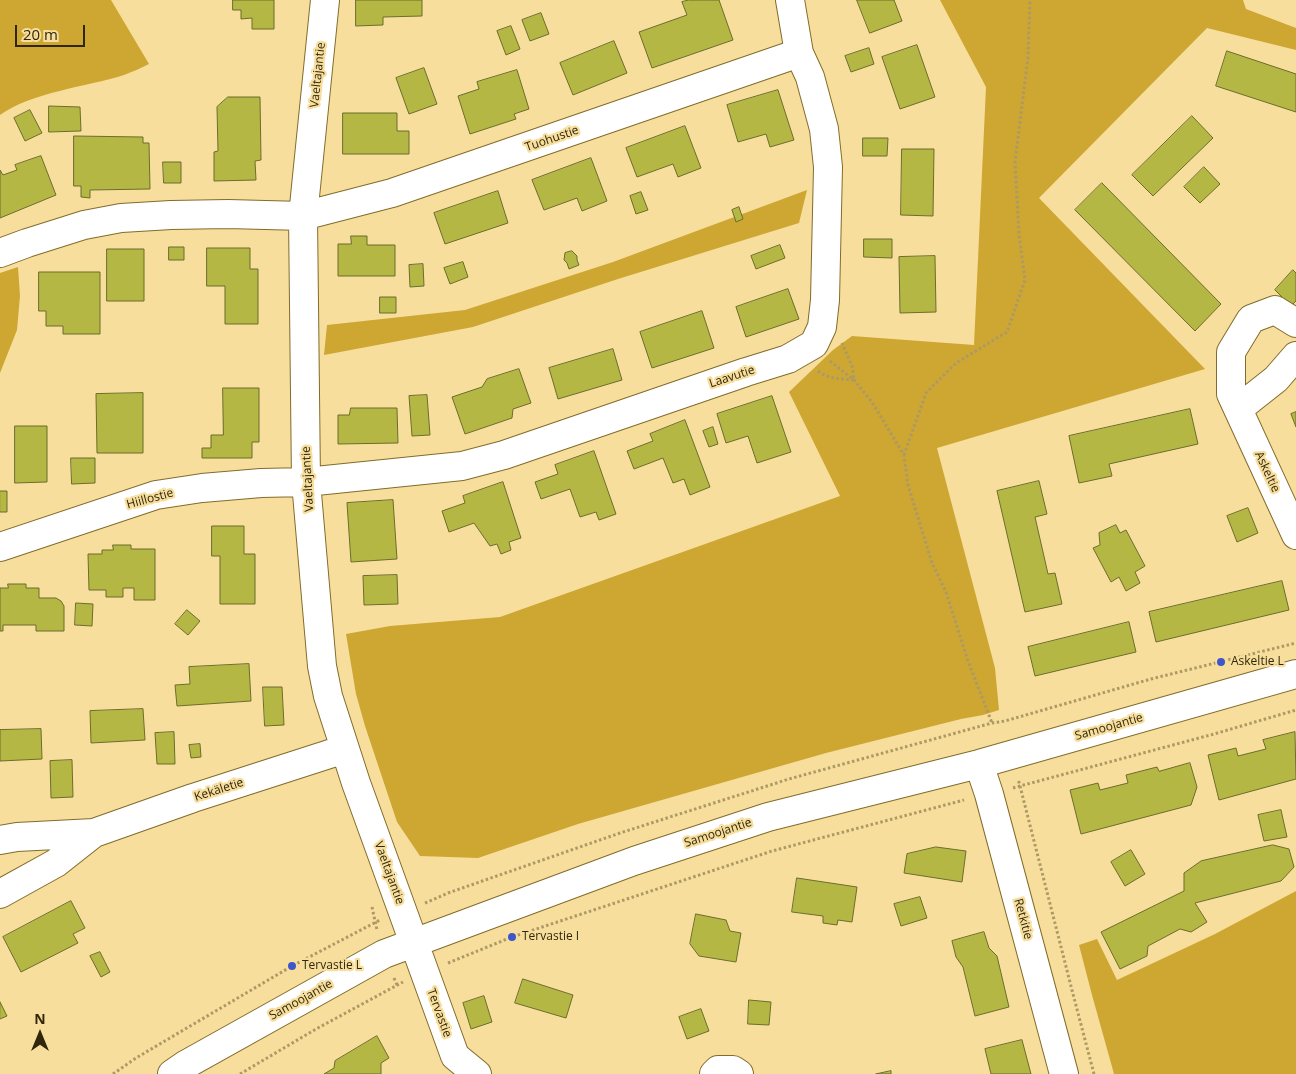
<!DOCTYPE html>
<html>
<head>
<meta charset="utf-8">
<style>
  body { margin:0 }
  #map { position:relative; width:1296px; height:1074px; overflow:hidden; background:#f7de9c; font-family:"Open Sans",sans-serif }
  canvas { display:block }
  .north { position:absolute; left:15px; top:1009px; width:50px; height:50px; -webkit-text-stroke:4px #f7de9c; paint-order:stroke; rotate:0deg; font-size:14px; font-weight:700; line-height:20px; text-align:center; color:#30270b }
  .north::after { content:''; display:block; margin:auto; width:18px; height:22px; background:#30270b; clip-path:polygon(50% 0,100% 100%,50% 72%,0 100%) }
  .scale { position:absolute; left:15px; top:25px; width:70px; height:22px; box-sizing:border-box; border:2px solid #30270b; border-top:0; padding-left:6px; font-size:15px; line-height:18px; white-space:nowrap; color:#30270b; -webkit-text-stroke:4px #f7de9c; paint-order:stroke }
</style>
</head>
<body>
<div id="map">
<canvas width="1296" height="1074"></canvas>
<div class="north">N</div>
<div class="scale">20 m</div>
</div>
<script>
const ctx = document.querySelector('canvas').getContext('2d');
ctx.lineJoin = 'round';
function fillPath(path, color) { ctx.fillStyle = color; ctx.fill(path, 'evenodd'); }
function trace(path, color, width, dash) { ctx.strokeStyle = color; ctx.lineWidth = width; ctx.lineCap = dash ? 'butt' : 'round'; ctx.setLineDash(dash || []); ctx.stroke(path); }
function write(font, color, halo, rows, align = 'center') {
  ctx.font = font + ' "Open Sans",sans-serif'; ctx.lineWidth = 4.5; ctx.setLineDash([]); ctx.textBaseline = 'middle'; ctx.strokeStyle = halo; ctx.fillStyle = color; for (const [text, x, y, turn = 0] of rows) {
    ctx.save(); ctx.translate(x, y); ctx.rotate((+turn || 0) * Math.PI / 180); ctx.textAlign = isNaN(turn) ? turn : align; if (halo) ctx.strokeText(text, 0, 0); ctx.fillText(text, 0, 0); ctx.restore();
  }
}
fillPath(new Path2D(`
  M0 0H111L149 64C141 68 132 72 124 75 86 87 32 92 0 115Z
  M940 0H1243L1246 9 1296 28V50L1207 28 1039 198 1205 369 937 448 995 668 999 710 983 715 961 719 826 753 578 824 478 858 420 856 397 822 365 726 356 694 346 634 390 626 500 617 840 496 789 392 833 350 852 336 974 345 986 87Z
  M807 190 799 223 618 279 473 327 324 355 327 325 465 310 613 262Z
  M18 267 20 296 17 330 0 373V273Z
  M1296 891V1074H1114L1092 995 1079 945 1097 939 1117 980 1215 934Z`), '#cda732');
const building = new Path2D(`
  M233 0H274V29H252V18L241 19V10H233Z
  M356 0H422V16L383 17V25L356 26Z
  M689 0H719L733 40 652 68 639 32 687 15 682 2Z
  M857 0H894L902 21 870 33Z
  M541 13 549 34 530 41 522 20Z
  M511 26 520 49 506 55 497 31Z
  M614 41 627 73 573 95 560 63Z
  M917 45 935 97 900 109 882 57Z
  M869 48 874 64 851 72 845 56Z
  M1227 51 1296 74V112L1216 86Z
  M424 68 437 104 409 114 396 78Z
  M517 70 529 109 514 114 516 119 470 134 458 96 479 89 477 82Z
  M778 90 794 140 770 147 766 134 738 142 727 105Z
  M228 97H260L261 160 255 161 256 180 214 181V152L218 151 217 107Z
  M49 106 80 107 81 131 49 132Z
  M30 110 42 133 25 141 14 118Z
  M343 113H397V131H409V154H343Z
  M1192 116 1213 138 1153 196 1132 175Z
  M685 126 701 168 678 177 673 164 637 177 626 148Z
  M74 136 143 137V143H149L150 189 90 190V198L81 197V186H74Z
  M863 138H888L887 156H863Z
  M902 149H934L933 216 901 215Z
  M41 156 56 195 0 218V170L3 175 17 170 15 165Z
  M591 158 607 201 582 211 577 198 544 210 532 180Z
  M163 162H181V183H164Z
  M1204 167 1220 184 1200 203 1184 187Z
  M1102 183 1221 304 1195 331 1075 210Z
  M498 191 508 223 445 244 434 213Z
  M641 192 648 210 636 214 630 196Z
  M739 207 743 219 736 222 732 210Z
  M351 236H367V245H395V276H338V244H351Z
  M864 239H892V258L864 257Z
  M780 245 785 258 756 269 751 256Z
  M169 247H184V260H169Z
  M207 248H250V269H258V324H225V286H207Z
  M107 249H144V301H107Z
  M572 251 577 256V260L579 265 569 269 567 263 564 260 565 253Z
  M935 256 936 312 900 313 899 257Z
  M463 262 468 277 450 284 444 268Z
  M423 264 424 286 410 287 409 265Z
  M1293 270 1296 273V301L1291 306 1275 290Z
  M39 272H100V334H63V326H46V311H39Z
  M788 289 799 319 746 337 736 307Z
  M380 297H396V313H380Z
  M702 311 714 348 652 368 640 332Z
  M613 349 622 380 558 399 549 368Z
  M519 369 531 403 513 409 512 418 465 434 452 397 482 387 487 379Z
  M223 388H259V442H252V458H202V448H211V435H223Z
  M143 393V453H97L96 394Z
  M427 395 430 435 412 436 409 396Z
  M772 396 791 452 757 463 748 436 726 443 717 414Z
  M351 408H397L398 443 338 444V415H349Z
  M1190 409 1198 444 1109 464 1112 476 1079 483 1069 436Z
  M1296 412V427L1291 414Z
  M685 420 710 487 690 495 684 479 673 483 663 458 634 469 627 451 653 441 650 434Z
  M15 426H47V482L15 483Z
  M713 427 718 444 709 447 703 431Z
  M594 451 616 514 599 520 596 512 580 517 570 489 541 499 535 482 558 474 555 465Z
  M71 458H95V483L72 484Z
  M1039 481 1047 514 1035 517 1048 574 1055 573 1062 604 1025 612 997 491Z
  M503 482 521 538 509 542 511 550 501 554 497 544 490 546 474 523 449 532 442 511 465 503 463 496Z
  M0 491H7V512H0Z
  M393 500 397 559 351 562 347 503Z
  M1248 508 1258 533 1237 542 1227 516Z
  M1116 525 1120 533 1126 530 1145 566 1135 572 1140 583 1126 591 1119 577 1111 582 1093 548 1100 545 1099 533Z
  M212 526H244V554H255V604H220V556H212Z
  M113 545H131V549H155V600H134V588H123V597H106V590H89L88 554H102V550H113Z
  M397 575 398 604 364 605 363 576Z
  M1282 581 1289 610 1156 642 1149 612Z
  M8 584H26V588H39V598H56L61 601 64 606V631H36V625H3V631H0V588H8Z
  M76 603 93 604 92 626 75 625Z
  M187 610 200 621 188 635 175 624Z
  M1129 622 1136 652 1035 676 1028 647Z
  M249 664 251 701 177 706 175 685 190 684 189 667Z
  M263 687H282L284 725 265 726Z
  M143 709 145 740 91 743 90 711Z
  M41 729 42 759 0 761V730Z
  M174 732 175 764H157L155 733Z
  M1295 732 1296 779 1219 800 1208 755 1236 748 1238 756 1266 749 1263 740Z
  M200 744 201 757 191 758 189 745Z
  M72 760 73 797 51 798 50 761Z
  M1190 763 1197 787 1191 805 1081 834 1070 790 1098 783 1100 790 1128 783 1126 775 1157 767 1159 771Z
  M1281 810 1287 837 1264 841 1258 815Z
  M1273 845 1289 849 1294 867 1281 881 1195 903 1207 922 1191 932 1180 929 1148 946 1147 956 1120 969 1101 932 1184 891V873L1201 861Z
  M936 847 966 851 962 882 904 873 907 854Z
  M1131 850 1145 874 1125 886 1111 862Z
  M797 878 857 887 852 922 838 920 837 925 823 923V916L792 912Z
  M920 897 927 918 901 926 894 904Z
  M71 901 85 928 73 934 78 943 21 972 3 937Z
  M696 914 726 920 730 931 741 933 736 962 699 956 690 944Z
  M984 932 989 948 997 956 1009 1007 975 1016 963 967 956 957 952 941Z
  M100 952 110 972 101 977 90 956Z
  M523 979 573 995 566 1018 515 1003Z
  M484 996 492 1022 471 1029 463 1003Z
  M749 1000 771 1002 769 1025 748 1024Z
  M0 1002 7 1016 0 1019Z
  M701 1009 709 1031 687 1039 679 1017Z
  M377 1036 389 1058 381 1063V1074H324L334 1068 335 1061Z
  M1022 1040 1031 1074H991L985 1049Z
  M891 1071V1074H876Z`);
fillPath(building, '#b5b745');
trace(building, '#6c6d2b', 1);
const minor = new Path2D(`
  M325 0 303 216 306 482 322 666 328 696 356 783 455 1056 477 1074
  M0 253 27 243 84 225 121 218 171 215 228 214 303 216 392 193 799 53
  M1296 323 1275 310 1251 319 1231 352V394L1296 535
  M1238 409 1276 379 1296 356
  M0 547 156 495 202 488 261 483 306 482 462 466 504 455 746 372 788 359 814 344 822 327 825 300 828 167 824 129 810 77 799 53 790 0
  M979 764 989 794 1064 1074
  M0 840 17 837 94 833
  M0 894 56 863 94 833 193 798 345 749
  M172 1074 185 1065 384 954 634 861 768 817 979 764 1296 674
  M714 1074 718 1070H733L739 1074`);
trace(minor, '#826c2b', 30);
trace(new Path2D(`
  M830 361 854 380 872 402 904 455 908 485 932 563 946 592 968 661 992 723
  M818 371C828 379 841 379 854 380L852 366 842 343
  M904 455 926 393 956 363 1007 332 1025 280 1019 234 1015 162 1028 57 1030 0
  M1013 788 1020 786 1018 779
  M425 903 448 893 620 833 789 779 992 723 1005 721 1151 679 1296 643
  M372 907 377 930
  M448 963 512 937 772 851 964 800
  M394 978 397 985
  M113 1074 136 1058 292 966 380 920
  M240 1074 316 1029 403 982
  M1094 1074 1073 994 1020 786 1214 734 1296 710`), '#ac9965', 3, [2.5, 2.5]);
trace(minor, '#fff', 28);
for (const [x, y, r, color] of [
  [1221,662,5,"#3f56c9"],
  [512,937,5,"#3f56c9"],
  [292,966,5,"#3f56c9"]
]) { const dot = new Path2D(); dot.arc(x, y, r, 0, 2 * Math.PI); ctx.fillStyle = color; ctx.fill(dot); trace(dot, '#f7de9c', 2); }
write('12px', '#30270b', '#f7de9c', [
  ["Vaeltajantie",318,75,-84],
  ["Tuohustie",552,139,-19],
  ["Laavutie",732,377,-18],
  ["Askeltie",1267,472,65],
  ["Vaeltajantie",308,479,-93],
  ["Hiillostie",150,499,-15],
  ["Samoojantie",1109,727,-16],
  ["Kekäletie",219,790,-18],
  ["Samoojantie",718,833,-18],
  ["Vaeltajantie",389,873,70],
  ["Retkitie",1023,919,75],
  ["Samoojantie",301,1000,-29],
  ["Tervastie",439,1013,70]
]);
write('12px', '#30270b', '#f7de9c', [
  ["Askeltie L",1231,662],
  ["Tervastie I",522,937],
  ["Tervastie L",302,966]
], 'left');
</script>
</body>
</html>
